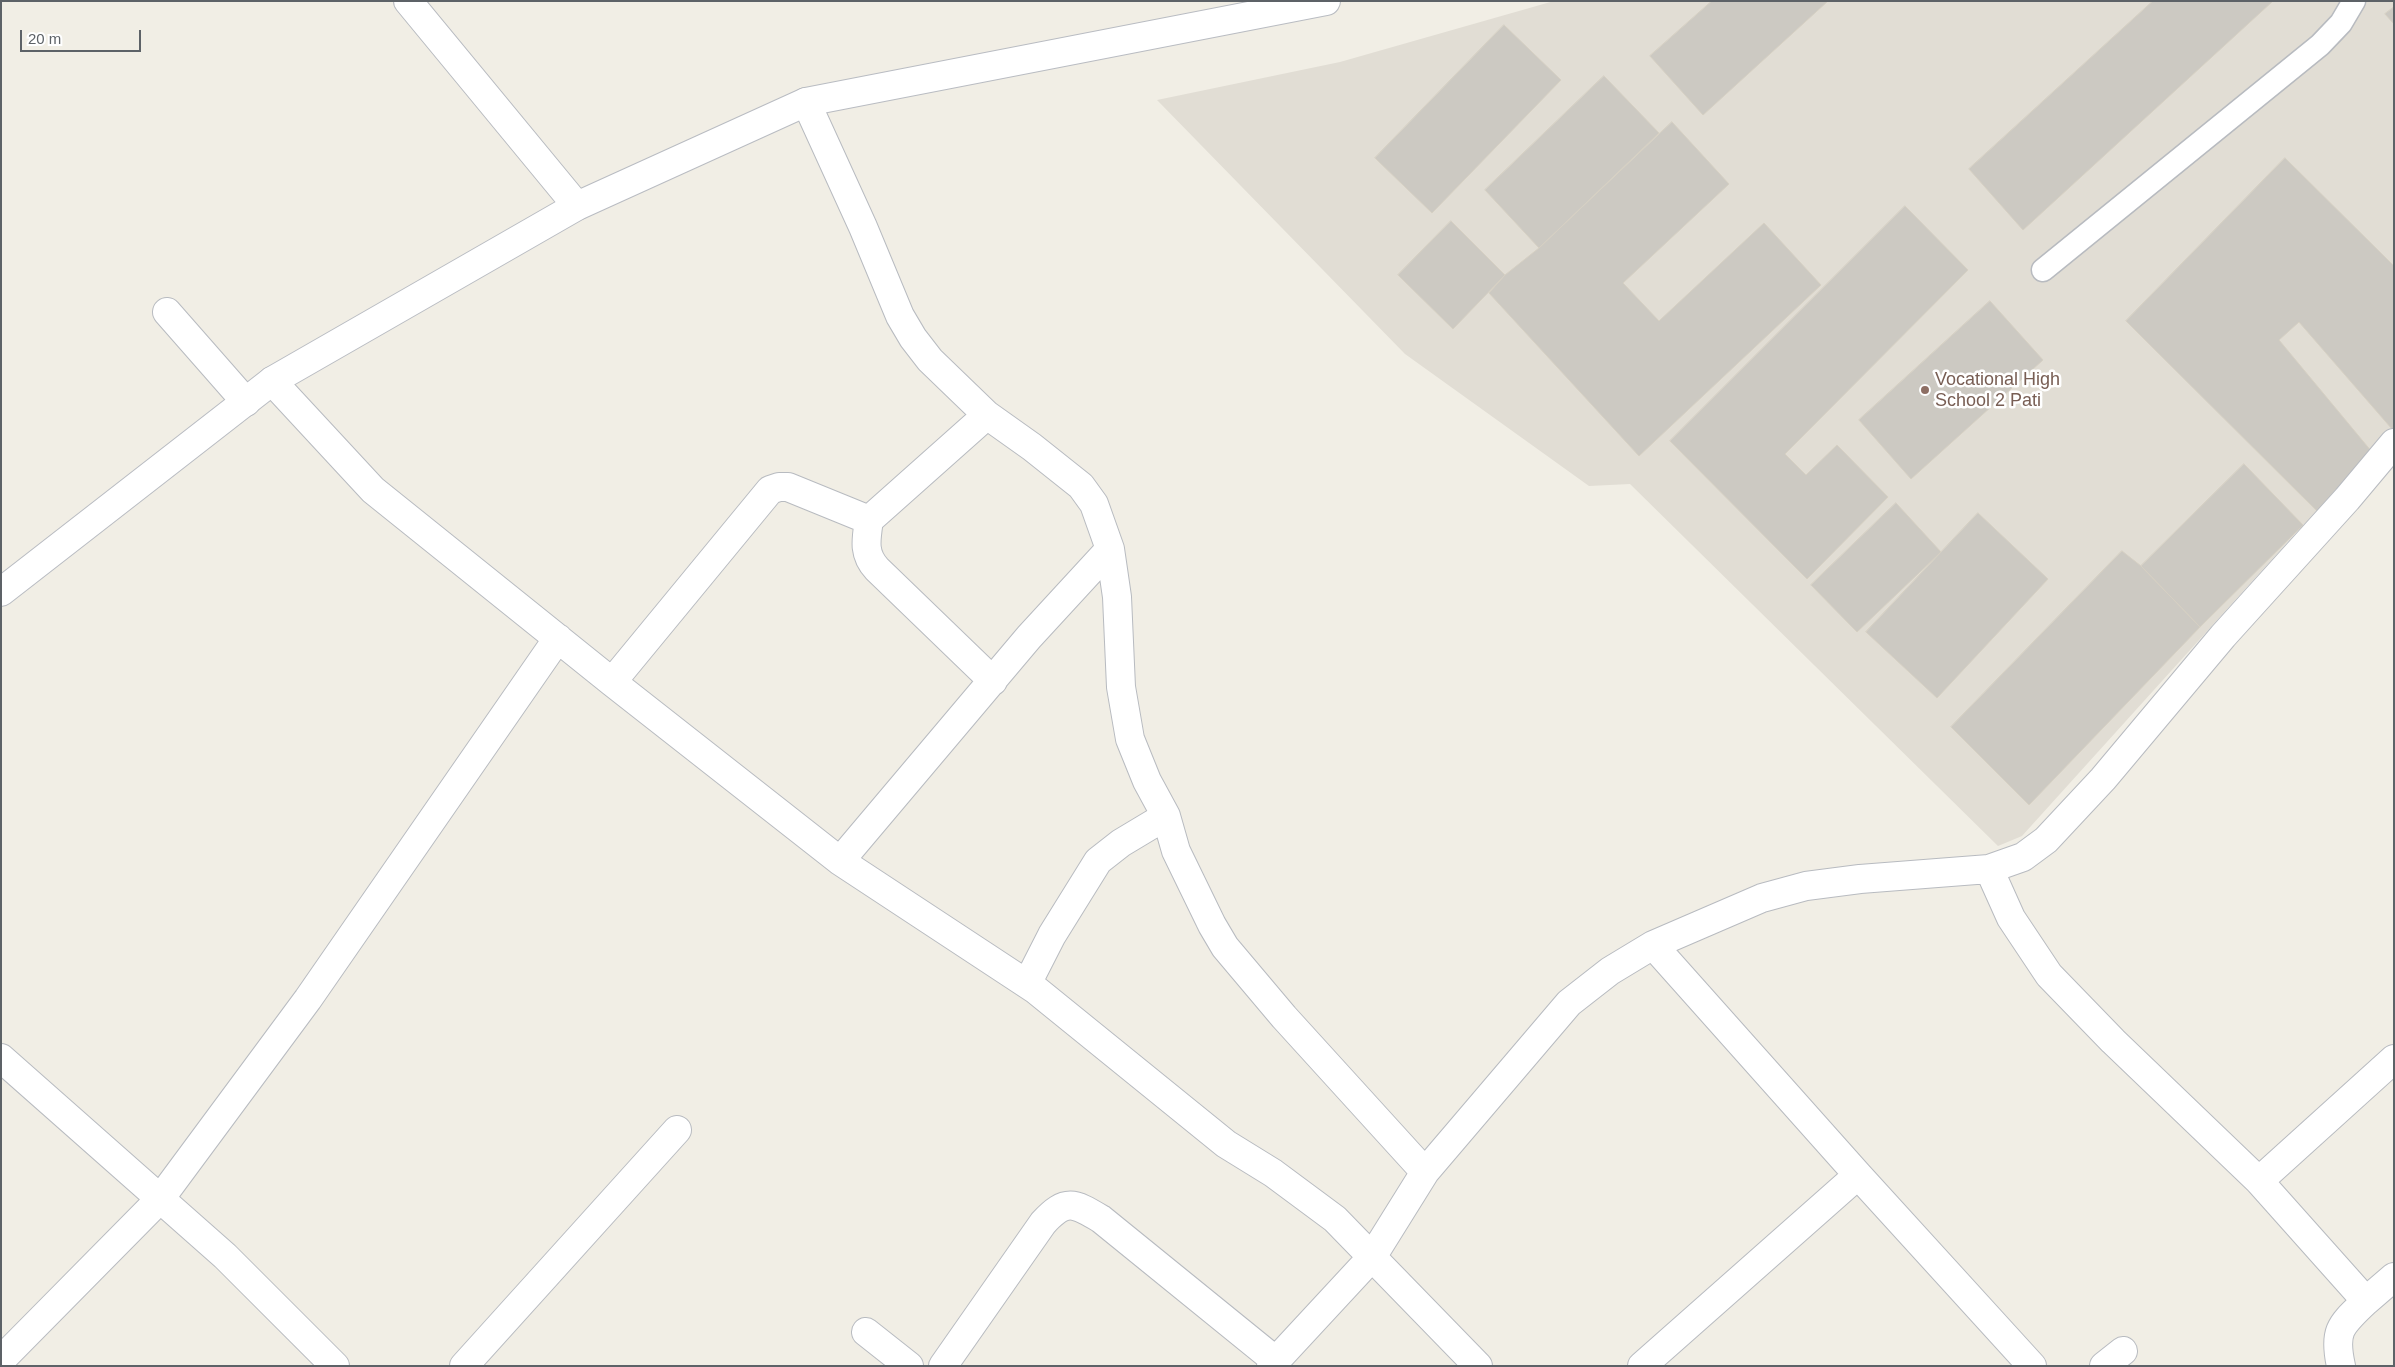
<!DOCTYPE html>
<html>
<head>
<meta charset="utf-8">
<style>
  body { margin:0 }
  #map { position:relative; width:2395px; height:1367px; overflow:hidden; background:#f1eee5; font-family:Helvetica,sans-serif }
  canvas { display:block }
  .frame { position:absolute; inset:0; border:2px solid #5d6267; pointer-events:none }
  .scale { position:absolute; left:20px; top:30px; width:121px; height:22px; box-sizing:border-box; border:2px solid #5d6267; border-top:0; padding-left:6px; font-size:15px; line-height:18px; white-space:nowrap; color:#5d6267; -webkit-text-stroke:4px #fff; paint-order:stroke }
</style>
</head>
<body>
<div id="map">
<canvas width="2395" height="1367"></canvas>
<div class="frame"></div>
<div class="scale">20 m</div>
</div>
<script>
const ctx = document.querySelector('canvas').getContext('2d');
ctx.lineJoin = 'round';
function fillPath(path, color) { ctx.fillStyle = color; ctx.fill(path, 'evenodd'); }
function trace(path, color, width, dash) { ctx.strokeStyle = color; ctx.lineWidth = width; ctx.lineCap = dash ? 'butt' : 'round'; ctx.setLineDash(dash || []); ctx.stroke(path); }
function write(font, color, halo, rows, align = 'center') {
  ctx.font = font + ' Helvetica,sans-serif'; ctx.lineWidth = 5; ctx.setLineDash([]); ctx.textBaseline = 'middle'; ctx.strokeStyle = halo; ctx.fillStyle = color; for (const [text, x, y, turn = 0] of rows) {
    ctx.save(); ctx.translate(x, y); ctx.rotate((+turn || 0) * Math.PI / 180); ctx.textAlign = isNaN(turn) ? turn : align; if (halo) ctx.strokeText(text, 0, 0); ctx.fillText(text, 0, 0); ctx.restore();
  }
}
fillPath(new Path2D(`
  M1554 1H2394V427L2320 514 2303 525 2022 836 1998 846 1630 484 1589 486 1405 354 1157 100 1340 62Z`), '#e1ddd4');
const building = new Path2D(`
  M1712 1H1828L1703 115 1650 56Z
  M2153 1H2273L2023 230 1969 169Z
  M2394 7V24L2385 14Z
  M1504 25 1561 80 1432 213 1375 158Z
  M1604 76 1659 133 1539 248 1485 190Z
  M1672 122 1729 184 1623 283 1659 321 1764 223 1821 285 1639 456 1489 293 1505 275 1539 248Z
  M2285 158 2394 266V427L2392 429 2299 322 2279 340 2372 452 2320 514 2126 321Z
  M1905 206 1968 270 1785 454 1806 475 1837 445 1888 497 1807 579 1670 441Z
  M1451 221 1505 275 1453 329 1398 275Z
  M1990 301 2043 360 1911 479 1859 420Z
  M2244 464 2303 525 2200 627 2141 566Z
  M1896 503 1941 552 1857 632 1811 585Z
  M1978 513 2048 579 1937 698 1866 632Z
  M2122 551 2141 566 2200 627 2029 805 1951 727Z`);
fillPath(building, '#ccc9c2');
trace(building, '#d6d0c3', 1);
const service = new Path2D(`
  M2043 270 2320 45 2341 23 2354 1`);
const minor = new Path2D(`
  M408 1 577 206
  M806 102 863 227 900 316 913 338 930 360 987 415 1032 447 1081 486 1094 504 1110 549 1117 597 1121 687 1130 739 1147 781 1166 816 1176 851 1212 925 1225 947 1284 1017 1425 1172
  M167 312 246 402
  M272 381 373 490 612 682 840 861 1036 990 1226 1144 1273 1173 1335 1219 1478 1366
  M987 415 869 520C866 540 863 554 877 569L993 681
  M612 682 770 490 779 487H788L869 520
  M840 861 1029 637 1110 549
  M1989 869 2011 918 2049 975 2113 1041 2259 1181 2366 1301C2341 1325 2333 1330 2341 1366
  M1653 945 1858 1175 2032 1366
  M1027 984 1052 935 1098 861 1121 843 1166 816
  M1 1058 225 1256 335 1366
  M2259 1181 2394 1059
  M2366 1301 2394 1277
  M866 1332 909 1366
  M1 1360 160 1199 308 999 558 638
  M464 1366 677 1130
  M943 1366 1043 1223C1066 1198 1074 1203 1101 1219L1276 1361
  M1271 1366 1372 1257 1425 1172 1569 1003 1610 971 1653 945 1762 898 1806 886 1860 879 1989 869 2023 857 2046 840 2103 779 2223 636 2347 499 2394 443
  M1642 1366 1858 1175
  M2104 1366 2123 1351`);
const secondary = new Path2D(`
  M1 592 272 381 577 206 806 102 1326 1`);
trace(service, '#b8bbc0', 25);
trace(minor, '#b8bbc0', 30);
trace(secondary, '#b9bcc2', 30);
trace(service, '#fff', 22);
trace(minor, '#fff', 28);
trace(secondary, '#fff', 28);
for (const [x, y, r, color] of [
  [1925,390,5,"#8d6e63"]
]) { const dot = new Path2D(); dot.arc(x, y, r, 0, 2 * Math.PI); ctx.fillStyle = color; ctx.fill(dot); trace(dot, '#fff', 2); }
write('18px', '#785e54', '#fff', [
  ["Vocational High",1935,380],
  ["School 2 Pati",1935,401]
], 'left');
</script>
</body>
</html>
